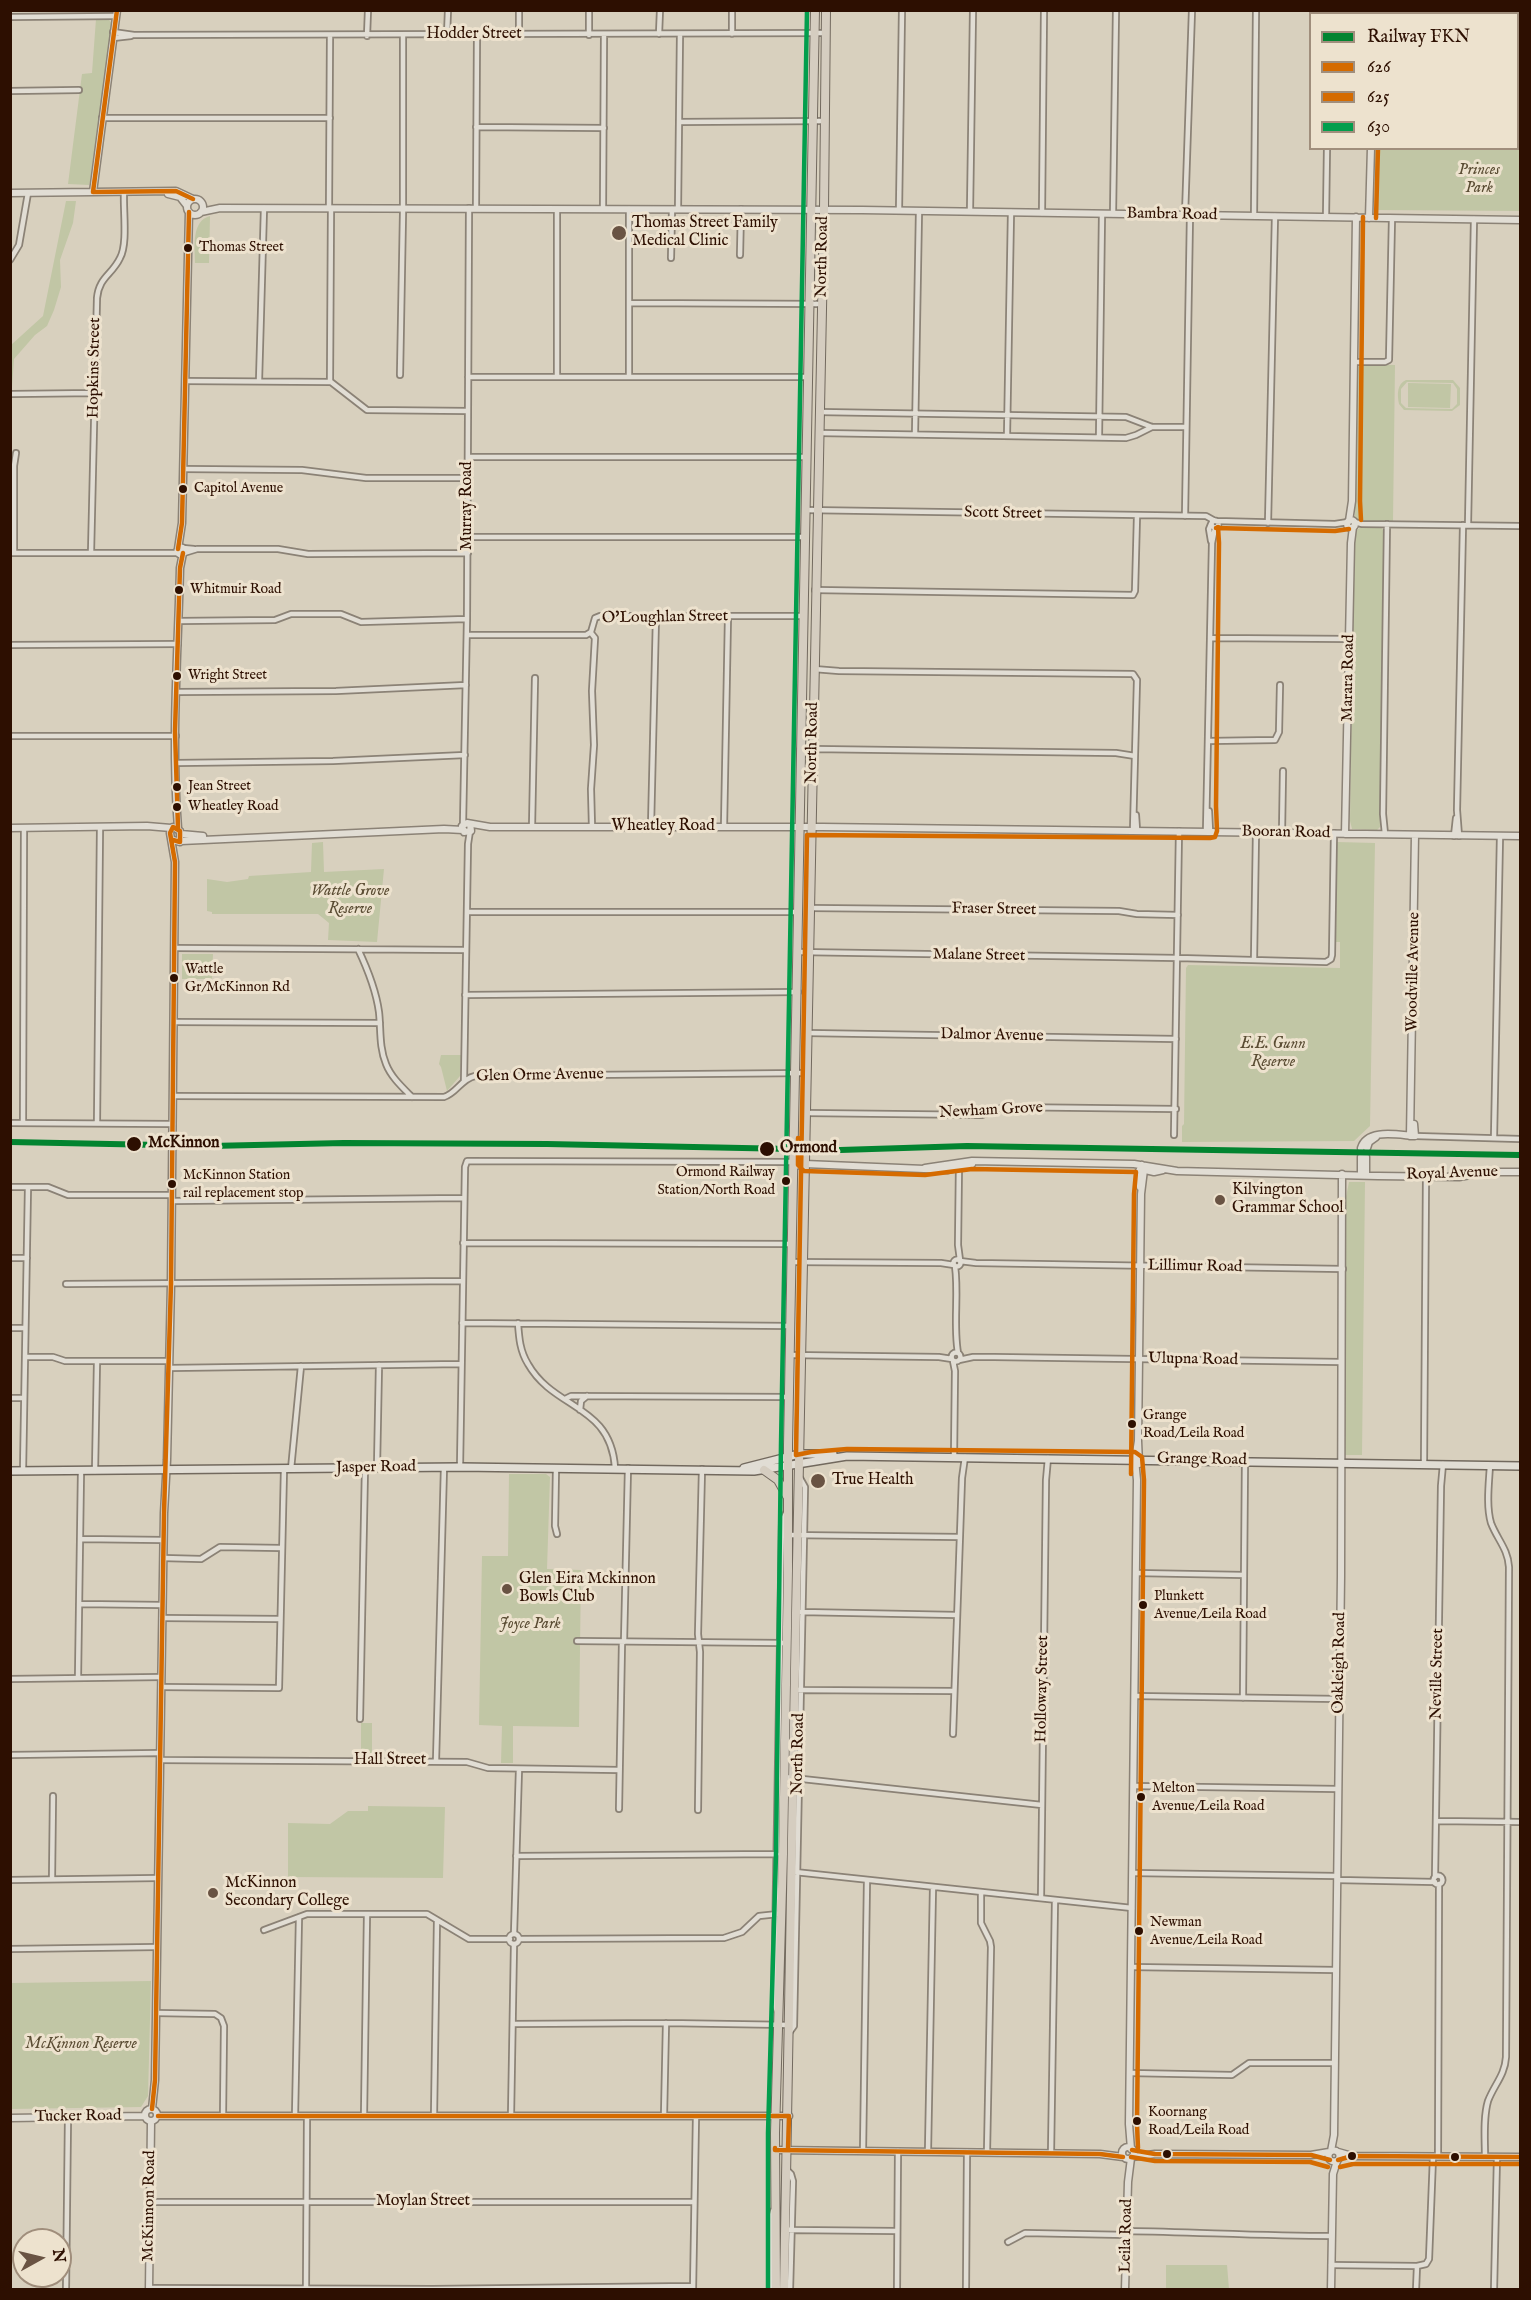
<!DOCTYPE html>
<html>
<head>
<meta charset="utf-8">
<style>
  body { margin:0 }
  #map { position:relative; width:1531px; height:2300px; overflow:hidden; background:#d8d0be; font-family:"IM FELL English",serif }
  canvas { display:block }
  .frame { position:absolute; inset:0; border:12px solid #2d0f01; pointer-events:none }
  .legend { position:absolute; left:1309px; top:12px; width:210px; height:138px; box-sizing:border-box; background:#ede2ce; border:2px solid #a08e7c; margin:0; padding:8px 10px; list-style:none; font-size:18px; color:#2d0f01 }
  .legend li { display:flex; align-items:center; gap:12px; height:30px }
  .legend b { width:30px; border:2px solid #a08e7c }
  .north { position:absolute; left:12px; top:2228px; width:60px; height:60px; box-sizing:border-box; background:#ede2ce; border:2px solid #a08e7c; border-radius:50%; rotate:82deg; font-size:16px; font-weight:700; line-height:24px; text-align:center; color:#2d0f01 }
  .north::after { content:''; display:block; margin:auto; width:21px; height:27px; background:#695343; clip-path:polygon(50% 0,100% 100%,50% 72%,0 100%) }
</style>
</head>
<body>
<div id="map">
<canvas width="1531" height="2300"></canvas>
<div class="frame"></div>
<ul class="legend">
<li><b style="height:8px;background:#028430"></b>Railway FKN</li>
<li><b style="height:8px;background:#d56b00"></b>626</li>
<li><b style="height:8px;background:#d56b00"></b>625</li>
<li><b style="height:8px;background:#029e4d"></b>630</li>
</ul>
<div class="north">N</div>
</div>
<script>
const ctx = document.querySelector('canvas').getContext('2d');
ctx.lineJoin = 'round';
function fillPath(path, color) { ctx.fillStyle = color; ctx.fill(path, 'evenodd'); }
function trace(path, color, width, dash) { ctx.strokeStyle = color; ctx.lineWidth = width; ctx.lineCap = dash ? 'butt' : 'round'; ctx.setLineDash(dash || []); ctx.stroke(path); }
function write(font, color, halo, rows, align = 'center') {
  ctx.font = font + ' "IM FELL English",serif'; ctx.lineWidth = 6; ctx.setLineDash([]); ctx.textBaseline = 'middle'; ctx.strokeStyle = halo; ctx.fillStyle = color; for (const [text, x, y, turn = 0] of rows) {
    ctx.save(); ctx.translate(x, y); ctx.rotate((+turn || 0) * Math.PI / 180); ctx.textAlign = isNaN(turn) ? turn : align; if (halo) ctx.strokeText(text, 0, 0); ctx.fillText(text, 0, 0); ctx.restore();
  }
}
fillPath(new Path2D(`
  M1379 11H1520V211L1375 210V149L1518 148V14L1379 13Z
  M96 19H108L112 23 90 181 89 185 68 184 82 74 92 73Z
  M66 201H76L73 223 60 260 61 287 54 310 47 326 35 335 14 359 11 401V345L43 316Z
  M210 216 209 263H195C195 247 191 221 210 216Z
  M1361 364 1395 365 1393 521H1359L1355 518 1357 368Z
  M1406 380H1453L1460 388V405L1452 411 1404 410 1399 404C1397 394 1397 384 1406 380ZM1407 382 1453 383 1457 389V404L1452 409 1406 408 1401 403V389Z
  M1408 383 1451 384 1450 408 1408 407Z
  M1381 527 1385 533 1380 827 1377 830 1352 829 1350 821 1354 532 1360 528Z
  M323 842 324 872 384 869 377 942 328 940 329 923 318 914H212V912L207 911V879L227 882 248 879 249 876 311 872 312 843Z
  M1337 842 1375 843 1370 1126 1354 1141 1182 1142V1126L1184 1124 1186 968 1188 965 1340 968V942H1336Z
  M182 954H213L212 979H182Z
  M441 1055H461L460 1076 447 1091 441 1067 439 1064Z
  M1349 1182H1365L1362 1455H1344L1346 1197Z
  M509 1474H546L550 1477 547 1569 581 1570 579 1727 513 1726V1763H501L502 1726 479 1725 482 1556H508Z
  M361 1723H372V1755H361Z
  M368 1806 445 1807 443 1878 288 1877V1823L330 1824 348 1811H368Z
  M151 1981 148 2096 141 2107 11 2109V1983Z
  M1166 2265H1227L1229 2289H1166Z`), '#c1c6a5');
const minor = new Path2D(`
  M1328 14V10
  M10 17 116 16
  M113 32 134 35 826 33
  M659 34 660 10
  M732 34V10
  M447 35 448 10
  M519 35V10
  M589 35V10
  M367 36 368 10
  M113 38 131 36
  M10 91 79 90
  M102 118H330
  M679 122 824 121
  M476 127 604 128
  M329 208 330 36
  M476 208 477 35
  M603 209 604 35
  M678 209 680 34
  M899 210 902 10
  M970 211 973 10
  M1042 213 1044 10
  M1113 214 1116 10
  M1185 215 1192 10
  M1254 216 1256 10
  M1326 217 1327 148
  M740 255 741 209
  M671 258 672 209
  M10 260 19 245 28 193
  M629 303 822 304
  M1354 362H1385L1389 360 1392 218
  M400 375 403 213V35
  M468 377H808
  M557 377V209
  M629 377V209
  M185 381 331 382 367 410 468 411
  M259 381 264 208
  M330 381 331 208
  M12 394 95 393
  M819 412 1126 417 1152 427H1186
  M819 433 1126 438 1136 435 1152 427
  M915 434 919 211
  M1007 436 1011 212
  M1099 437 1102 214
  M468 457H806
  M183 469 302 470 366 478H468
  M805 510 1206 516 1215 521
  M1185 516 1190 215
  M1211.5 524a3.5 3.5 0 1 1 7 0a3.5 3.5 0 1 1-7 0Z
  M1216 521 1335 524 1348 522
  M1354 522 1362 524 1520 526
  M1268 523 1275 216
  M1468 525 1474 219
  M468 537H805
  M1211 541 1209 529 1211 524
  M183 548 194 549
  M10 553H178
  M14 553V466L16 453
  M91 553 97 298C99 277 112 275 120 258 128 244 123 210 124 192
  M184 553 197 549H278L308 554 468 553
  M815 590 1133 595 1135 591 1137 516
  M179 621 275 620 291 614H341L361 622 467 619
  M591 633 595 638 592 691 594 745 591 789 592 827
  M467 635H586L591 632 595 618 600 616H803
  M1210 638 1350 639
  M10 645 178 644
  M814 669 839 671 1133 674 1137 680 1133 830
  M177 692 336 691 466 685
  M10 736H176
  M1209 741 1275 740 1279 732 1280 685
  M800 750 813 749 1116 753 1135 756
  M176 763 333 761 465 755
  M1209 811 1210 831
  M1136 815 1137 830
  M463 824 467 619 469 208
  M651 826 656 617
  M532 827 535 678
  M724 827 728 617
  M1206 831 1212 543 1215 528
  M1282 832 1283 771
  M1385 834 1383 814 1387 524
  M1454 836 1456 818
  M1459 836 1457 810 1463 525
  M810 908 1119 911 1137 914 1178 915
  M467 912H799
  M175 948 466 950
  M358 949C368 970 376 990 379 1012 381 1030 379 1047 386 1064 391 1077 402 1087 412 1097
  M799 952 1178 958 1326 962 1331 959 1332 955 1334 833
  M1254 960 1256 832
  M465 995 798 992
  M174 1022 380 1023
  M807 1033 1176 1039
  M464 1081 468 844 470 831
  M173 1096 444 1097C457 1093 461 1079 475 1076L806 1073
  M806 1113 982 1115 1004 1107 1176 1109
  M10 1123 173 1124
  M23 1123 24 828
  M97 1123 100 828
  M1174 1135 1179 831
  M1415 1136 1520 1139
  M1494 1138 1500 836
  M959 1165 958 1245 960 1260
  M10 1187H48L68 1195H172
  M172 1201 464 1198
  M463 1243 792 1244
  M10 1258H27
  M953.5 1263a3.5 3.5 0 1 1 7 0a3.5 3.5 0 1 1-7 0Z
  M960 1261 976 1263 1343 1269
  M792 1262 941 1263 954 1265
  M955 1266C959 1295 953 1324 958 1353
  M66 1284 463 1281
  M462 1323 791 1326
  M518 1323C519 1338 520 1351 528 1364 554 1410 611 1404 615 1468
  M10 1328H25
  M951.5 1357a4.5 4.5 0 1 1 9 0a4.5 4.5 0 1 1-9 0Z
  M790 1355 939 1357 952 1359
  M25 1357H53L65 1361H169
  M959 1360 973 1357H994L1341 1362
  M953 1361 955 1371 954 1457
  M169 1368 461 1364
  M10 1398H24
  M565 1399 571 1396 789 1397
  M580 1410 581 1401 587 1396
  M1424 1464 1426 1176
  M377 1467 379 1365
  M460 1467 465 1167 467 1161 794 1162
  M556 1468 555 1526 557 1534
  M291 1469 301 1366
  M23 1471 28 1187
  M95 1471 97 1362
  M788 1535 960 1537
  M80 1539 163 1540
  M163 1558 201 1559 220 1547 281 1548
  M1136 1573 1244 1575
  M79 1604 162 1605
  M801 1612 957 1615
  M162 1618 280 1619
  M577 1641 783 1643
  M624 1642 628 1468
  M78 1678 81 1471
  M10 1679 161 1677
  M161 1687 279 1688 284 1469
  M798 1690 954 1691
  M1135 1696 1339 1699
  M1243 1698 1245 1461
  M360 1719 365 1468
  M953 1734 962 1478 965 1457
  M10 1755 160 1753
  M160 1760 467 1762 488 1768 619 1770
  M436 1761 444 1467
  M784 1777 1042 1805
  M1134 1786 1338 1789
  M619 1809 622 1642
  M698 1810 700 1652 698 1634 702 1469
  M1436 1821 1520 1822
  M516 1856 777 1854
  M795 1872 1132 1908
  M1133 1873 1337 1876
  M1433.5 1880a4.5 4.5 0 1 1 9 0a4.5 4.5 0 1 1-9 0Z
  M1435 1877 1441 1486 1443 1464
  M52 1879 53 1796
  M10 1880 158 1878
  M1337 1880 1435 1882
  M981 1892V1923L990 1941 991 1947 987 2152
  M1041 1898 1046 1480 1048 1458
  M264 1930 307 1914H427L469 1939H510
  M514 1934 519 1769
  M509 1939a5 5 0 1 1 10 0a5 5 0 1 1-10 0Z
  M519 1939 724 1938 742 1932 759 1916 778 1914
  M10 1949 157 1947
  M1131 1967 1336 1970
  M777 2011 774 2003 782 1522 787 1511
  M156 2013 215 2014 221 2018 224 2026 223 2116
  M513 2024 666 2023 789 2025
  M789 2033 794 2026 805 1487 800 1478
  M1130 2073 1232 2075 1249 2063H1335
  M295 2116 299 1917
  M364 2116 367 1914
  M434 2116 437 1920
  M511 2116 514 1944
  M664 2116 666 2023
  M863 2151 867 1880
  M928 2151 933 1887
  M1051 2153 1055 1900
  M1438 2157 1439 1884
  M1485 2157C1485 2139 1483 2118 1488 2101 1494 2085 1505 2075 1506 2057L1509 1567C1508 1549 1497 1539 1491 1523 1486 1506 1489 1483 1490 1465
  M788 2171 791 2174 793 2181 790 2290
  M151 2202H694
  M789 2230 897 2231
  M1127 2231C1195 2232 1263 2236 1332 2236
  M1008 2242 1025 2233 1127 2235
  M1331 2265 1417 2266
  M149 2288 433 2289 693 2286
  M306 2289 307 2116
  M66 2290 68 2118
  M693 2290 696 2116
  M770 2290 771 2220 773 2211
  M897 2290 898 2151
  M966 2290 967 2152
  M1416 2290 1417 2266 1426 2264 1429 2259 1433 2157
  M1494 2290 1497 2157`);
const tertiary = new Path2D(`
  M1376 14V10
  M93 192 117 10
  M10 193 176 191 193 199
  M168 194 180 197 187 206
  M187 207a8 8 0 1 1 16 0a8 8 0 1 1-16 0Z
  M201 212 220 208 862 210 1520 220
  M1369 218 1371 148
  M1347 524a4 4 0 1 1 8 0a4 4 0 1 1-8 0Z
  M1349 521 1352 501 1356 217
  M177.5 551a3.5 3.5 0 1 1 7 0a3.5 3.5 0 1 1-7 0Z
  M178 549 182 523 189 212
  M470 824 471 831 464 832 462 826 467 823 490 827H822L1520 836
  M10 828 147 826 171 828
  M178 828C171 742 178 654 180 568L183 553
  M181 834 203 836
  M1345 834 1351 543 1353 527
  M181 841 444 829 463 830
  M1410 1136 1415 835
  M1361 1148C1367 1128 1398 1135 1415 1136L1414 1124
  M1367 1148 1369 1142 1376 1137
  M794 1166 805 1164 948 1170 972 1164
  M925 1168 972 1161 1134 1164 1177 1171 1378 1176 1459 1177 1487 1172H1520
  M1141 1169 1154 1172 1163 1170
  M1361 1175V1157
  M1366 1175V1157
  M1140 1187 1139 1171 1142 1165
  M1139 1464 1138 1441 1141 1194 1144 1170 1142 1165
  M145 2115a6 6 0 1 1 12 0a6 6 0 1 1-12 0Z
  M152 2109 155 2080 164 1513 167 1460 171 1284 175 862 170 833 171 828 173 827 180 831V842L173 840
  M158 2116H789
  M10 2118 145 2116
  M1122 2153a6 6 0 1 1 12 0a6 6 0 1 1-12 0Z
  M1131 2149 1129 2124 1137 1480 1135 1459 1138 1441
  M775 2150 1100 2154 1123 2157
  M1328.5 2156a5.5 5.5 0 1 1 11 0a5.5 5.5 0 1 1-11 0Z
  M1331 2151 1334 2135 1341 1576 1342 1174
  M1338 2152 1352 2156 1520 2157
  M1132 2157 1155 2154 1311 2155 1329 2152
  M149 2290 151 2122
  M1125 2290 1128 2182 1131 2158
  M1331 2290 1333 2174 1337 2161`);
const secondary = new Path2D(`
  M744 1468 799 1454H833
  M10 1471 460 1467 754 1471 847 1456 1520 1466`);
const trunk = new Path2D(`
  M764 1470 778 1480 787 1496
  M776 2290 775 2133 783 1854 788 1571V1444L815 10
  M784 2290 796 1612 824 209 826 10`);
trace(minor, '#8b8276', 8);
trace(tertiary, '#8b8276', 9);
trace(secondary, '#72695e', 10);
trace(trunk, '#72695e', 10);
trace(minor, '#e1ddd4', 4.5);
trace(tertiary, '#e1ddd4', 6);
trace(secondary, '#e1ddd4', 7);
trace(trunk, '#d5cdc0', 8);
trace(new Path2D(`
  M93 192 117 10
  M93 192 176 191 193 199
  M178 549 182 523 189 212
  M178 828 175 731 180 568 183 553
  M152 2109 155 2080 164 1513 171 1284 175 862 170 833 173 827 180 831V842L173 840
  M158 2116H789L788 2150
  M775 2148V2150L1100 2154 1123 2157
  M1132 2150 1155 2154 1311 2155 1330 2160
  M1338 2160 1352 2156 1520 2157`), '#d56b00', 4.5);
trace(new Path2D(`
  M1376 218 1378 148
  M1361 520 1360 501 1363 217
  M1216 528 1335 531 1349 529
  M798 1138V1165L804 1171 925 1175 972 1169 1136 1172 1134 1194 1131 1474
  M1138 2148 1137 2124 1144 1480 1142 1457 1135 1452 847 1449 811 1452 796 1455 807 835 1210 838 1215 837 1217 831 1216 806 1219 543 1218 527
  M1131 2157 1155 2161 1310 2162 1328 2167
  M1340 2167 1353 2164H1520`), '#d56b00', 4.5);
trace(new Path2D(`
  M768 2290V2133L776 1854 781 1444 807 10`), '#029e4d', 4.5);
trace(new Path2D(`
  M10 1142 210 1146 344 1143 547 1144 840 1150 967 1146 1520 1155`), '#028430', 6);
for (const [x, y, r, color] of [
  [619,233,8,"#695343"],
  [188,248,5,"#2d0f01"],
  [183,489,5,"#2d0f01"],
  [179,590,5,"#2d0f01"],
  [177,676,5,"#2d0f01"],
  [177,787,5,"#2d0f01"],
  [177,807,5,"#2d0f01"],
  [174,978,5,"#2d0f01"],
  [134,1144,8,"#2d0f01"],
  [767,1149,8,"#2d0f01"],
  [786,1181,5,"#2d0f01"],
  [172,1184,5,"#2d0f01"],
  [1220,1200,6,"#695343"],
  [1132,1424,5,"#2d0f01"],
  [818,1481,8,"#695343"],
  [507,1589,6,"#695343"],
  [1143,1605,5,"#2d0f01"],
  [1141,1797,5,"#2d0f01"],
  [213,1893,6,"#695343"],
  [1139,1931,5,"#2d0f01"],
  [1137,2121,5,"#2d0f01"],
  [1167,2154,5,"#2d0f01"],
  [1352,2156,5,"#2d0f01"],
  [1455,2157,5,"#2d0f01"]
]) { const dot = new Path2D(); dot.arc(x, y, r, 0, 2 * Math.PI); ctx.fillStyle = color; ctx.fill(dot); trace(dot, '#ede2ce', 2); }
write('14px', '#2d0f01', '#ede2ce', [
  ["Thomas Street",199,248],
  ["Capitol Avenue",194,489],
  ["Whitmuir Road",190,590],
  ["Wright Street",188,676],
  ["Jean Street",188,787],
  ["Wheatley Road",188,807],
  ["Wattle",185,970],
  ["Gr/McKinnon Rd",185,988],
  ["Ormond Railway",775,1173,"right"],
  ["Station/North Road",775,1191,"right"],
  ["McKinnon Station",183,1176],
  ["rail replacement stop",183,1194],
  ["Grange",1143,1416],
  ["Road/Leila Road",1143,1434],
  ["Plunkett",1154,1597],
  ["Avenue/Leila Road",1154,1615],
  ["Melton",1152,1789],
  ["Avenue/Leila Road",1152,1807],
  ["Newman",1150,1923],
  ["Avenue/Leila Road",1150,1941],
  ["Koornang",1148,2113],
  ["Road/Leila Road",1148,2131]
], 'left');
write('16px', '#2d0f01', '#ede2ce', [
  ["Hodder Street",474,35],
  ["Bambra Road",1172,215,1],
  ["North Road",823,257,-89],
  ["Hopkins Street",95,368,-89],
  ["Murray Road",468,506,-90],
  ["Scott Street",1003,514,1],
  ["O'Loughlan Street",665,618,-1],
  ["Marara Road",1349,678,-89],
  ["North Road",813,743,-89],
  ["Wheatley Road",663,827],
  ["Booran Road",1286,833,1],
  ["Fraser Street",994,910,1],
  ["Malane Street",979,956,1],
  ["Woodville Avenue",1414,972,-89],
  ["Dalmor Avenue",992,1036,1],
  ["Glen Orme Avenue",540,1076,-1],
  ["Newham Grove",991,1111,-3],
  ["Royal Avenue",1452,1174,-2],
  ["Lillimur Road",1195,1267,1],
  ["Ulupna Road",1193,1360,1],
  ["Grange Road",1202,1460,1],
  ["Jasper Road",376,1468,-1],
  ["Oakleigh Road",1340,1663,-89],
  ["Neville Street",1438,1674,-89],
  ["Holloway Street",1043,1689,-89],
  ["North Road",799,1754,-89],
  ["Hall Street",390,1761],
  ["Tucker Road",78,2117,-1],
  ["Moylan Street",423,2202],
  ["McKinnon Road",150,2206,-89],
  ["Leila Road",1127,2236,-89]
]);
write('italic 16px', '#5a4c33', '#ede2ce', [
  ["Princes",1479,171],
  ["Park",1479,189],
  ["Wattle Grove",350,892],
  ["Reserve",350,910],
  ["E.E. Gunn",1273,1045],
  ["Reserve",1273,1063],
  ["Joyce Park",530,1625],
  ["McKinnon Reserve",81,2045]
]);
write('16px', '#2d0f01', '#ede2ce', [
  ["Thomas Street Family",632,224],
  ["Medical Clinic",632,242],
  ["Kilvington",1232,1191],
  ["Grammar School",1232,1209],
  ["True Health",832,1481],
  ["Glen Eira Mckinnon",519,1580],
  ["Bowls Club",519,1598],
  ["McKinnon",225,1884],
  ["Secondary College",225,1902]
], 'left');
write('bold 16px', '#2d0f01', '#ede2ce', [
  ["McKinnon",148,1144],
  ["Ormond",780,1149]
], 'left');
</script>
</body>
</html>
